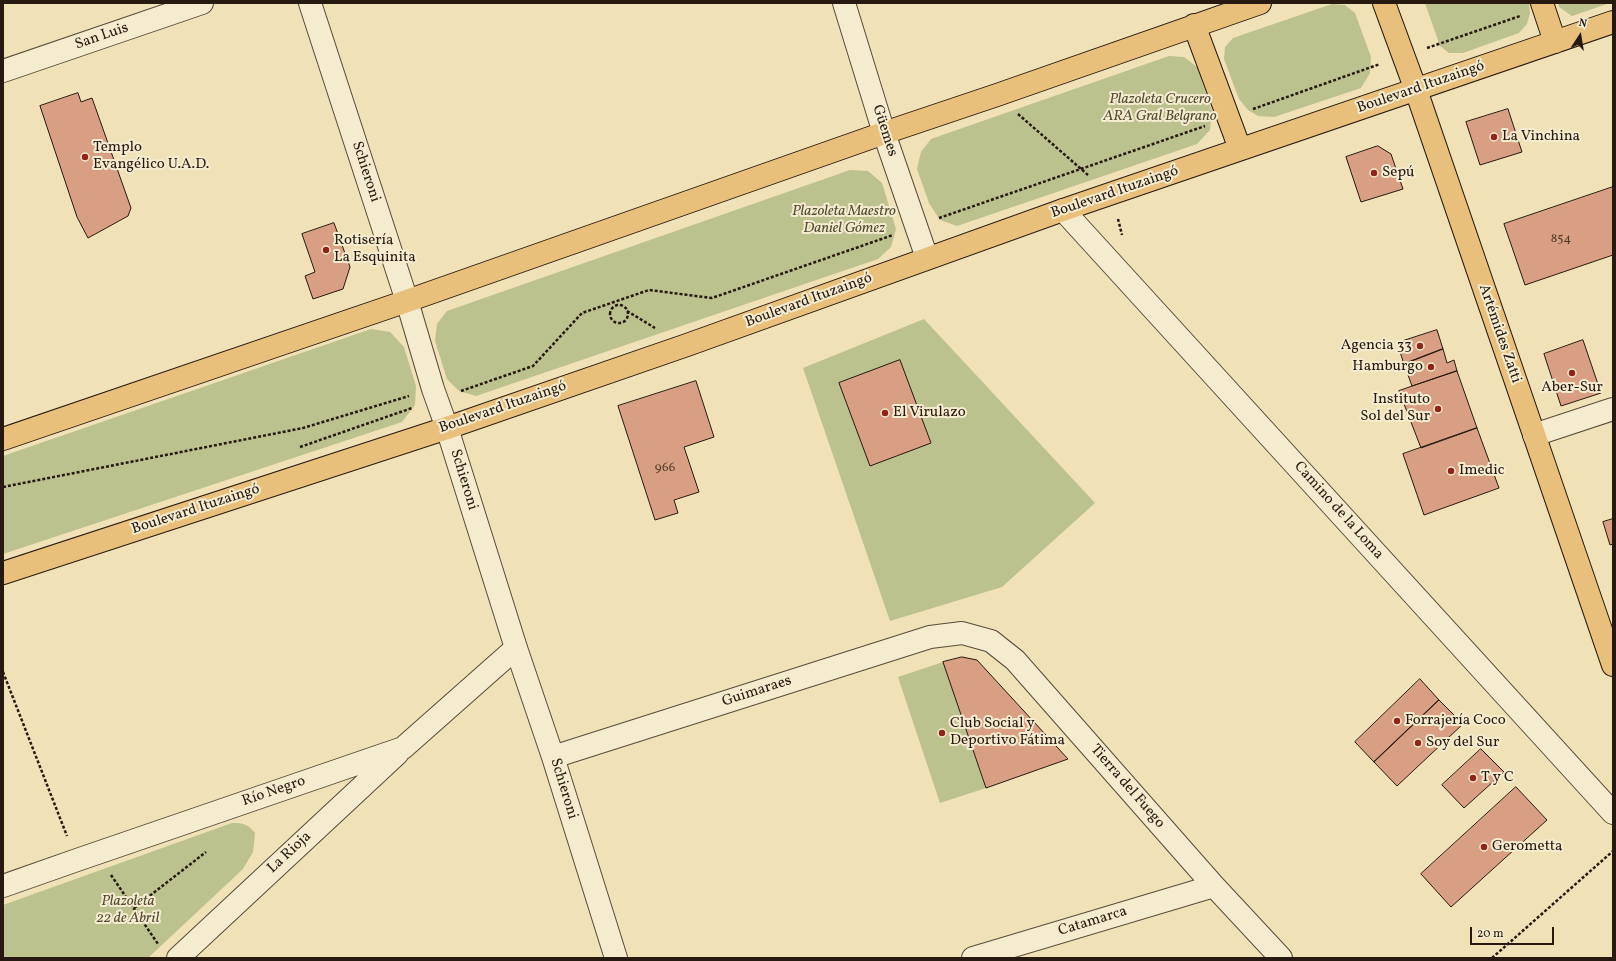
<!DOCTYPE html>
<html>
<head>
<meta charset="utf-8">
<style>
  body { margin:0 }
  #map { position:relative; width:1616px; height:961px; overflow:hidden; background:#f0e1b6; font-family:Vollkorn,serif }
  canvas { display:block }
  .frame { position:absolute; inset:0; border:4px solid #27190f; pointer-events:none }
  .north { position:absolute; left:1560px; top:16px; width:40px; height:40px; -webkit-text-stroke:3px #f5ecd0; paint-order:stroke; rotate:12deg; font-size:11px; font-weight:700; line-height:16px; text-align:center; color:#27190f }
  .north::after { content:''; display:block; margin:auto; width:14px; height:18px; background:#27190f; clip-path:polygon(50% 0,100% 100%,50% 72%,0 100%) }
  .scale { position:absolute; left:1470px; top:927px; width:84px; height:18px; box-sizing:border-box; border:2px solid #27190f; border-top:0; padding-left:5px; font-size:12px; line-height:14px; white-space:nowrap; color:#27190f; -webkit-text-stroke:3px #f5ecd0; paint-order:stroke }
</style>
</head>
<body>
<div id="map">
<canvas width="1616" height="961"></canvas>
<div class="frame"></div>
<div class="north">N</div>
<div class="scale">20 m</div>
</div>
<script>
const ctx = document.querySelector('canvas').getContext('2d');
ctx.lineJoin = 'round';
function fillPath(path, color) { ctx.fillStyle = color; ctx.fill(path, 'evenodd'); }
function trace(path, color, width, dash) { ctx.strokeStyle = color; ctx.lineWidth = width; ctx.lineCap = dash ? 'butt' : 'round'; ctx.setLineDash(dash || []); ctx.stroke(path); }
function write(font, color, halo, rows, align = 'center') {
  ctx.font = font + ' Vollkorn,serif'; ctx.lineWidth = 4; ctx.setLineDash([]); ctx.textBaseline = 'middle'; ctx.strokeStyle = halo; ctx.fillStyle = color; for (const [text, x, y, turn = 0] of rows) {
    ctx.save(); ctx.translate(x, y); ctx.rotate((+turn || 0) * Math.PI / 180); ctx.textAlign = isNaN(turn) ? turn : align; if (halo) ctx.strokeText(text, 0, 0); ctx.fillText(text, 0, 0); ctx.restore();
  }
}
fillPath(new Path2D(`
  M1425 3H1529L1530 13 1527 24 1519 33 1463 53H1449L1440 46Z
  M1558 3H1610L1572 16 1559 7Z
  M1332 4 1345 5 1355 13 1371 57 1370 73 1361 88 1274 117 1258 116 1248 110 1239 99 1224 59 1225 47 1233 38Z
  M1169 56 1184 57 1197 67 1212 111 1210 130 1197 144 957 226 940 220 929 203 917 169 921 152 931 139Z
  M850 170 868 171 882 183 896 229 891 247 878 259 476 396 459 391 447 379 435 341 437 324 447 311Z
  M924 319 1095 503 1002 587 890 621 803 368Z
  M371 329 390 332 404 347 416 386 415 405 402 422 3 554V456Z
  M943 662 986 788 940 803 898 677Z
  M232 823C243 823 248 824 255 833L253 852 243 869 148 958H3V905Z`), '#bbc28d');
const building = new Path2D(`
  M78 93 81 102 92 98 131 208 128 216 88 238 77 217 40 106Z
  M1508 109 1522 152 1480 165 1466 122Z
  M1378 146 1391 154 1403 189 1361 202 1346 157Z
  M1613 187V255L1525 285 1504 224Z
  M334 223 350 267 343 289 313 299 305 276 315 272 302 234Z
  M1437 330 1443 349 1404 364 1397 343Z
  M1583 340 1601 393 1561 406 1544 354Z
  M1443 349 1447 363 1454 360 1457 371 1412 386 1404 364Z
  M900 360 931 443 870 466 839 383Z
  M1457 371 1477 428 1421 448 1399 391Z
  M696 381 714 437 684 447 699 492 674 500 678 513 655 520 618 406Z
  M1477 428 1499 488 1424 515 1403 454Z
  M1613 519V544L1610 545 1603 522Z
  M962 657 977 660 1068 759 986 788 943 662Z
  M1420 679 1439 700 1374 762 1355 742Z
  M1439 700 1463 724 1397 786 1374 762Z
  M1481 749 1504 772 1464 808 1442 785Z
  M1516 787 1547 820 1451 907 1421 874Z`);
fillPath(building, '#d89f83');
trace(building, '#27190f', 1);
const minor = new Path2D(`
  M310 3 407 301 433 389 447 428 516 648 553 757 616 958
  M844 3 884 133 927 258
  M3 71 202 3
  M1063 210 1613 813
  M1534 435 1613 409
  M553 757 930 637 962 633 991 641 1015 660 1214 886 1281 958
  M3 886 77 860 403 748 516 648
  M178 958 397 754
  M973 958 1214 886`);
const major = new Path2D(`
  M1384 3 1416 90 1613 665
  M1542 3 1555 42
  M1194 25 1240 149
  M3 439 407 301 884 133 997 95 1260 3
  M3 573 447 428 687 345 1063 210 1613 22`);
trace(minor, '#594b39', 24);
trace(major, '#27190f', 24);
trace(new Path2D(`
  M1427 48 1520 16
  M1253 109 1380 64
  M1018 114 1088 175
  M939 218 1205 126
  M1118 219 1122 235
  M610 314a9 9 0 1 1 18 0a9 9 0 1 1-18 0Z
  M627 311 655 328
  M461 391 533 366 582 313 649 290 712 298 893 235
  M300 447 412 408
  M3 487 303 428 409 396
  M3 672 67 836
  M111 875 158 944
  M134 908 206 852
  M1492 958 1613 851`), '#27190f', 2.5, [3, 2]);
trace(minor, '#f5ecd0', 22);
trace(major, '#e8c07b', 22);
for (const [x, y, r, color] of [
  [1494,137,4,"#8f2418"],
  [85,157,4,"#8f2418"],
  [1374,173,4,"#8f2418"],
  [326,250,4,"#8f2418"],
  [1420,346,4,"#8f2418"],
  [1431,367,4,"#8f2418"],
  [1572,373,4,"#8f2418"],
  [1438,409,4,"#8f2418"],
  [885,413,4,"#8f2418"],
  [1451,471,4,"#8f2418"],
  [1397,721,4,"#8f2418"],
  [942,733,4,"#8f2418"],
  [1418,743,4,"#8f2418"],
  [1473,778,4,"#8f2418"],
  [1484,847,4,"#8f2418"]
]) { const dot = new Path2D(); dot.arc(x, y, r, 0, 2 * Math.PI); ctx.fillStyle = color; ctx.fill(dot); trace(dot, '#f5ecd0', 1.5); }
write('13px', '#533a2c', null, [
  ["854",1561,240],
  ["966",665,469]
]);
write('15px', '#27190f', '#f5ecd0', [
  ["San Luis",102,37,-19],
  ["Boulevard Ituzaingó",1421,88,-19],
  ["Güemes",884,131,72],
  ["Schieroni",365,172,72],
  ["Boulevard Ituzaingó",1115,193,-19],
  ["Boulevard Ituzaingó",809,301,-20],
  ["Artémides Zatti",1499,334,71],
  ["Boulevard Ituzaingó",503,408,-19],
  ["Schieroni",463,480,73],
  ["Boulevard Ituzaingó",196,510,-18],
  ["Camino de la Loma",1338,511,48],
  ["Guimaraes",757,692,-18],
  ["Tierra del Fuego",1127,787,49],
  ["Schieroni",563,789,73],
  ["Río Negro",274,792,-19],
  ["La Rioja",290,853,-43],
  ["Catamarca",1093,922,-17]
]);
write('italic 15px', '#534c35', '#f5ecd0', [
  ["Plazoleta Crucero",1160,100],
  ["ARA Gral Belgrano",1160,117],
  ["Plazoleta Maestro",844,212],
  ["Daniel Gómez",844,229],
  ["Plazoleta",128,902],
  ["22 de Abril",128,919]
]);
write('15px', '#27190f', '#f5ecd0', [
  ["La Vinchina",1502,137],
  ["Templo",93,148],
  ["Evangélico U.A.D.",93,165],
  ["Sepú",1382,173],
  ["Rotisería",334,241],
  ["La Esquinita",334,258],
  ["Agencia 33",1412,346,"right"],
  ["Hamburgo",1423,367,"right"],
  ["Aber-Sur",1572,388,"center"],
  ["Instituto",1430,400,"right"],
  ["Sol del Sur",1430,417,"right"],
  ["El Virulazo",893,413],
  ["Imedic",1459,471],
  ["Forrajería Coco",1405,721],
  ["Club Social y",950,724],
  ["Deportivo Fátima",950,741],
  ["Soy del Sur",1426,743],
  ["T y C",1481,778],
  ["Gerometta",1492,847]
], 'left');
</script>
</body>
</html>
